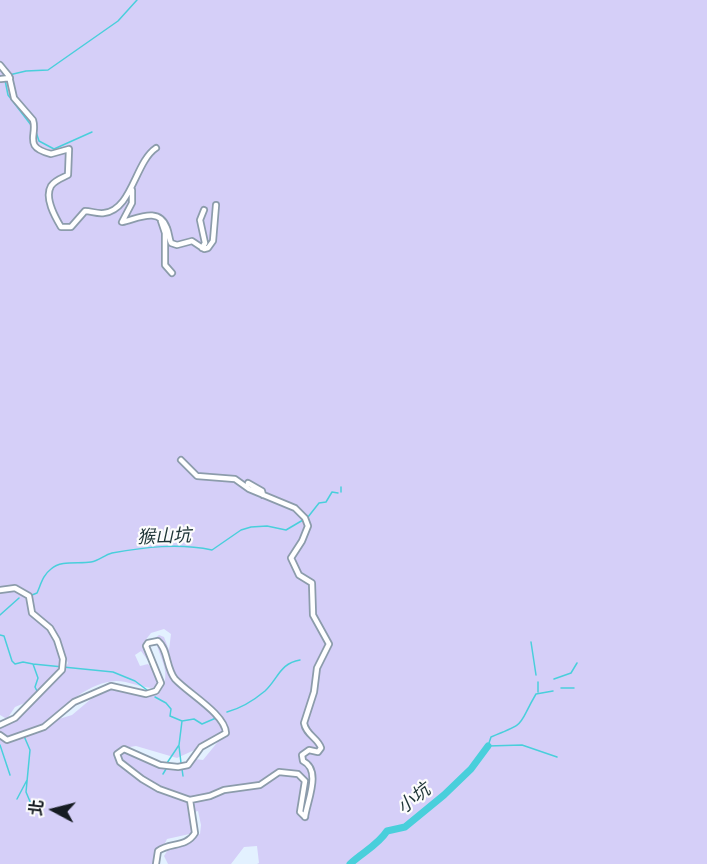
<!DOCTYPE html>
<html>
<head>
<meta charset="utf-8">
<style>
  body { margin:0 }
  #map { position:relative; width:707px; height:864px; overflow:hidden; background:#e3f1ff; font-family:"IBM Plex Sans","Noto Sans TC",sans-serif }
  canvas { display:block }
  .north { position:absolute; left:24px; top:780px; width:60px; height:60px; -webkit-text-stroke:4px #fcfcfc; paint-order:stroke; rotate:277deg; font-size:16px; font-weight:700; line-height:24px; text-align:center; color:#161c22 }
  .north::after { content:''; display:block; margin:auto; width:21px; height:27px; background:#161c22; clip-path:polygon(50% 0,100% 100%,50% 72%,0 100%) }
</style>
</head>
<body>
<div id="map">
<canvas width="707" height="864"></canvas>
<div class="north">北</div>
</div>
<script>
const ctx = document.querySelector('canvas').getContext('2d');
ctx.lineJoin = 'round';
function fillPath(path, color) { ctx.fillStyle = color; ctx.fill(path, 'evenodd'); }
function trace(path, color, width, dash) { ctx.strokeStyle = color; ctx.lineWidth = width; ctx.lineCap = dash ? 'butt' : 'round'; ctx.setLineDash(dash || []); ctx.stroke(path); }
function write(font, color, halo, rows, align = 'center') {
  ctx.font = font + ' "IBM Plex Sans","Noto Sans TC",sans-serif'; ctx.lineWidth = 4.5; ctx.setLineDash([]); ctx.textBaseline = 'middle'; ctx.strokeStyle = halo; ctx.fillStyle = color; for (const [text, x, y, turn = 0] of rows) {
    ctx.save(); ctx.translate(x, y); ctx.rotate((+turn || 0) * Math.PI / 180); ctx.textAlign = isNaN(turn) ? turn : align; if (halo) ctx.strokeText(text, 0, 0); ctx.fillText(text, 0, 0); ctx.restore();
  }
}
fillPath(new Path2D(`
  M0 0H707V864H257L259 863 257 846 244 847 231 864H168L164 856 173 842 200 834 201 825 198 811 194 812 197 825 194 833 167 839 159 856 160 864H0V722L3 725C18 719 61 677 68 663L66 659 34 699 15 707 7 719 0 715V591L13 592 0 590ZM164 629 171 634 169 650 164 637 159 635 155 638C160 661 174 674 158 695L116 685 97 694 72 715 49 722C64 704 91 682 116 681 129 681 141 688 154 688L161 680 148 664 140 666 135 655 141 651 149 662H152L144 642 151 633ZM229 728 203 760 195 759 190 767 173 768 123 748 136 746 177 758 201 747Z`), '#d5cff8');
trace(new Path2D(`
  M4 75 8 95 31 125
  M9 75 26 71 48 70 118 21 137 0
  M36 132 39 141 54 149 92 132
  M341 492V487
  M308 517 319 503 326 502 332 492 338 493
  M32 595 37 593C41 584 43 575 51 569 61 560 78 564 91 562 99 561 104 555 112 553 145 547 179 543 212 550L241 530 251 527 267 526 286 530 303 520
  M0 615 19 598
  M0 635 4 636 12 661 15 664 23 662 33 664 38 678 35 687 37 691
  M531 642 536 675
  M33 664 113 672 135 681 147 690
  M554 679 571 673 577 663
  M561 688H574
  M553 691 536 694C517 726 529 722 491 737L488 746 522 745 557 757
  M538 692V682
  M155 697 166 703 171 709 170 716 182 721 194 719 202 724 216 718
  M227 712C242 708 253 701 265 691 278 679 280 663 300 660
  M24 736 30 750 26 792 34 811
  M0 745 10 775
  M179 746 181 763
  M167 763 179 745 182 721
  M182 769 183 776
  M163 774 166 769
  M17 799 27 780`), '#49cfdb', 1.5);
trace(new Path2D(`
  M350 864C363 852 378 845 387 831L405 827 444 795 471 769 488 746`), '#49cfdb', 7);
const minor = new Path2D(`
  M0 65 9 76 14 98 33 120C38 135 22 147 51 154L69 149 68 175C62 178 55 180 51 186 44 198 55 217 61 227H71L85 211C91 211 97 214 104 213 132 210 135 162 156 148
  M1 79 10 78
  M132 190V203L122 222C137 219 159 206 167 228 169 233 169 238 171 243L177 245 192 241 204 249 208 248 213 241 216 205
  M161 221 165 233V265L172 273
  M202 248 205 243 200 220 204 210
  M181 460 197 476 235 479 249 489 295 508 305 518 308 526 302 541 291 558 299 575 312 583 313 615 329 644 317 668 314 692 304 723C306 735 318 738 321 748L318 752 309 750 302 755 303 761C322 770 307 801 305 817
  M248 483 262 491 263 495
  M0 590 15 588 29 596 32 613 50 628 57 640 63 659 62 670 15 718 0 725
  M0 735 7 740 44 727 74 702 111 686 146 694 156 691 161 683 146 646 148 643 158 641C168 649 166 668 175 679 189 694 225 714 226 733L201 747 188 765 178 767 160 765 124 749 117 754 120 762 142 779 159 789 190 800 210 796 224 790 260 785 279 772 298 774 305 781 300 812 305 817
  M156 864 158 851C170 842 186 848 195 833L190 800`);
trace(minor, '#8c9cab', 8);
trace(minor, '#fff', 4.5);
write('italic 18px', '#1d3436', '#fcfcfc', [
  ["猴山坑",164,537,-2],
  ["小坑",414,799,-38]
]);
</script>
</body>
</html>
